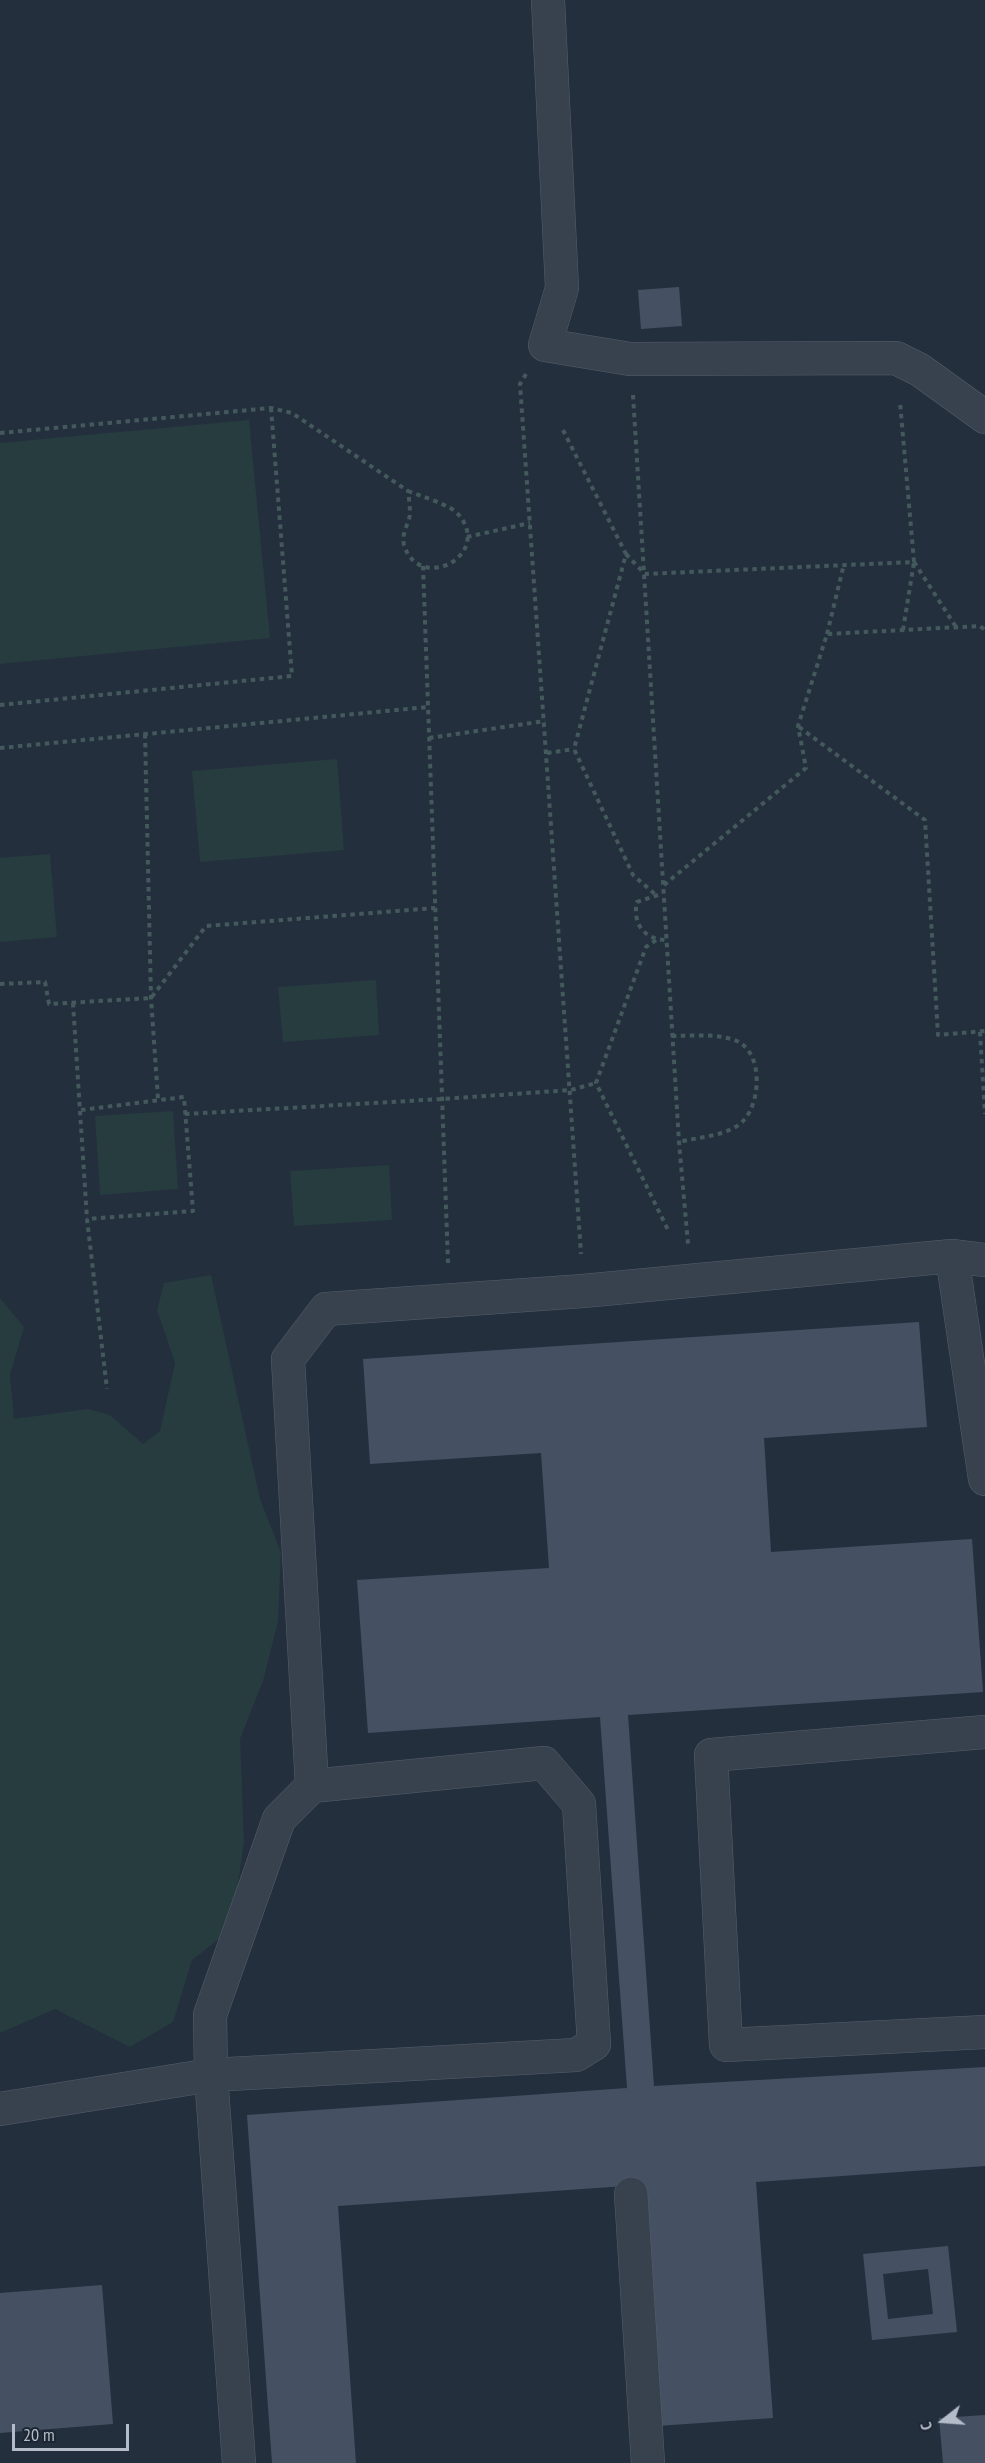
<!DOCTYPE html>
<html>
<head>
<meta charset="utf-8">
<style>
  body { margin:0 }
  #map { position:relative; width:985px; height:2463px; overflow:hidden; background:#242f3e; font-family:"PT Sans Narrow",sans-serif }
  canvas { display:block }
  .north { position:absolute; left:913px; top:2391px; width:60px; height:60px; -webkit-text-stroke:4px #1d2633; paint-order:stroke; rotate:253deg; font-size:16px; font-weight:700; line-height:24px; text-align:center; color:#b4bcc9 }
  .north::after { content:''; display:block; margin:auto; width:21px; height:27px; background:#b4bcc9; clip-path:polygon(50% 0,100% 100%,50% 72%,0 100%) }
  .scale { position:absolute; left:12px; top:2424px; width:117px; height:27px; box-sizing:border-box; border:3px solid #b4bcc9; border-top:0; padding-left:8px; font-size:18px; line-height:21px; white-space:nowrap; color:#b4bcc9; -webkit-text-stroke:4px #1d2633; paint-order:stroke }
</style>
</head>
<body>
<div id="map">
<canvas width="985" height="2463"></canvas>
<div class="north">С</div>
<div class="scale">20 m</div>
</div>
<script>
const ctx = document.querySelector('canvas').getContext('2d');
ctx.lineJoin = 'round';
function fillPath(path, color) { ctx.fillStyle = color; ctx.fill(path, 'evenodd'); }
function trace(path, color, width, dash) { ctx.strokeStyle = color; ctx.lineWidth = width; ctx.lineCap = dash ? 'butt' : 'round'; ctx.setLineDash(dash || []); ctx.stroke(path); }
fillPath(new Path2D(`
  M249 420 270 638 0 664V443Z
  M337 759 344 850 200 862 192 771Z
  M50 854 57 937 0 942V858Z
  M376 980 379 1035 283 1042 278 987Z
  M173 1111 178 1189 100 1195 95 1116Z
  M389 1165 392 1220 294 1226 290 1171Z
  M211 1275 260 1499 281 1553 278 1621 263 1681 240 1739 244 1841 232 1929 192 1960 173 2022 130 2047 55 2009 0 2033V1298L24 1327 10 1375 14 1419 88 1409 110 1415 143 1444 160 1431 175 1363 157 1310 164 1283Z`), '#263c3f');
fillPath(new Path2D(`
  M679 287 682 326 641 329 638 290Z
  M919 1322 927 1427 764 1438 771 1552 972 1539 983 1692 628 1715 654 2086 985 2067V2166L756 2182 773 2418 657 2426 640 2185 338 2206 356 2463H272L247 2115 627 2088 600 1717 368 1733 357 1580 549 1568 541 1453 370 1464 363 1359Z
  M948 2246 957 2332 872 2340 863 2254ZM928 2269 933 2314 888 2319 883 2274Z
  M102 2285 113 2424 0 2433V2293Z
  M985 2415V2463H943L939 2418Z`), '#455162');
const minor = new Path2D(`
  M548 0 562 288 545 345 630 359 896 358 920 370 985 417
  M952 1256 985 1479
  M985 1732 711 1755 726 2045 985 2032
  M0 2109 211 2075 576 2055 594 2044 579 1804 544 1763 312 1786
  M631 2194 648 2463
  M239 2463 211 2075 210 2015 279 1819 312 1786 288 1359 326 1309 583 1291 952 1256 985 1260`);
trace(minor, '#565f6c', 34);
trace(new Path2D(`
  M526 374 520 384 581 1254
  M633 395 679 1142 688 1244
  M563 430 626 554 574 749 633 875 656 895
  M0 433 271 408 292 413 408 491
  M408 491C420 496 451 505 458 514 494 555 419 594 404 545 401 533 409 524 410 514 410 506 409 498 408 491Z
  M467 537 530 523
  M626 554 645 574 914 562 900 402
  M914 562 956 627
  M423 566 448 1263
  M903 630 914 562
  M827 634 844 564
  M0 705 292 676 271 408
  M799 727 925 820 938 1035 985 1031
  M145 734 151 998 158 1099
  M429 738 545 721
  M0 748 428 707
  M547 753 574 749
  M664 885 806 768 798 726 827 634 980 626 985 630
  M658 895 637 902C632 923 644 940 667 940
  M656 940 646 947 596 1083 669 1232
  M0 984 45 982 49 1004 151 998 206 926 435 908
  M73 1003 87 1219 107 1389
  M980 1032 985 1114
  M672 1036C693 1036 717 1033 737 1041 763 1053 761 1101 744 1120 730 1136 698 1137 679 1142
  M81 1110 184 1097 193 1211 87 1219
  M185 1114 442 1099 571 1090 596 1083`), '#44595c', 4, [4.5, 4.5]);
trace(minor, '#38414e', 33);
</script>
</body>
</html>
